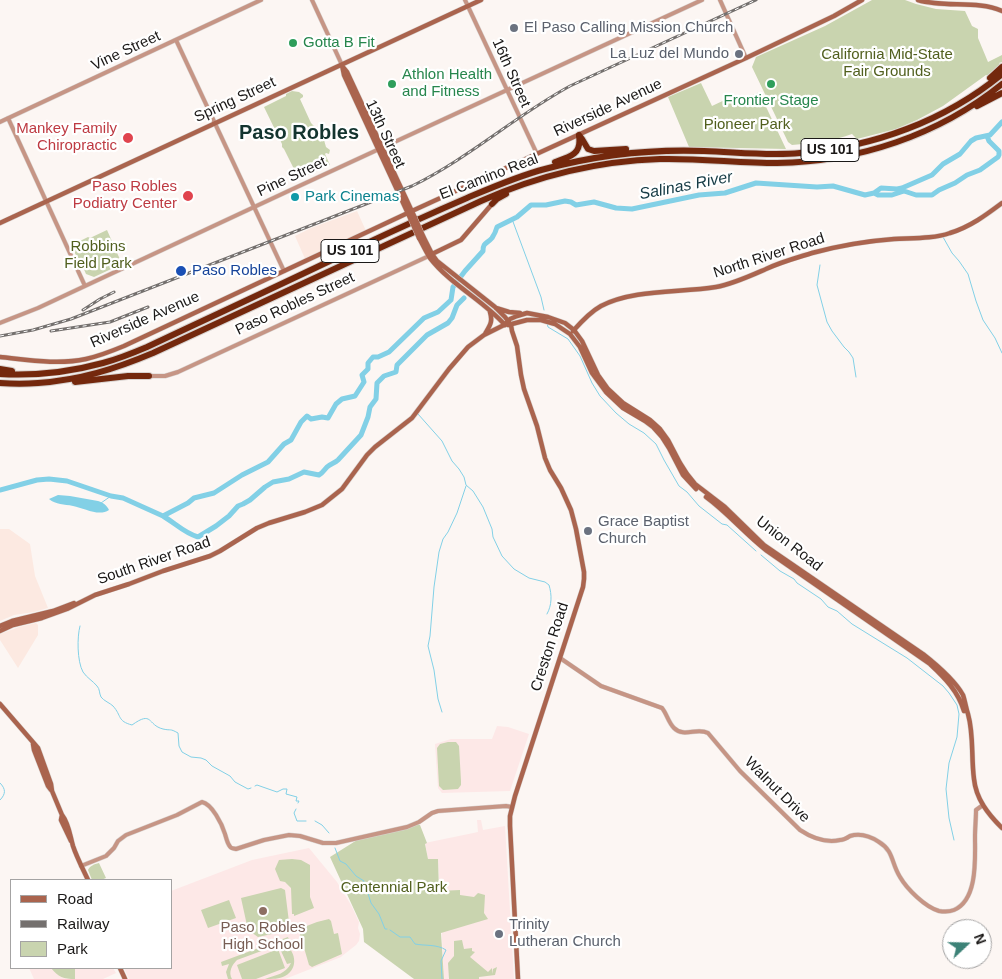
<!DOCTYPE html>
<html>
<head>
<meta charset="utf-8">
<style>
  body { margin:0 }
  #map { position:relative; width:1002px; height:979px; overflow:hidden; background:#fcf6f3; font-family:Helvetica,sans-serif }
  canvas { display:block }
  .legend { position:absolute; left:10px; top:879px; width:162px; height:90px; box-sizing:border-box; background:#fff; border:1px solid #a4a3a3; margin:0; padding:6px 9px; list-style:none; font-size:15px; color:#1b1918 }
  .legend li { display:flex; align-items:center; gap:10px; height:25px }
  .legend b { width:25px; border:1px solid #a4a3a3 }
  .north { position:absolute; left:942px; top:919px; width:50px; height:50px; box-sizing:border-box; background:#fff; border:1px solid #a4a3a3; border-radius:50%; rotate:69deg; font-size:14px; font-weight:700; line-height:20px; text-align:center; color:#1b1918 }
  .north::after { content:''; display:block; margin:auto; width:18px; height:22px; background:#3c8277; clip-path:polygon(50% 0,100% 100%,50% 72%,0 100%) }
</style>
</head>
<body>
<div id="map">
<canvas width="1002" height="979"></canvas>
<ul class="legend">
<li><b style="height:6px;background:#aa644e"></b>Road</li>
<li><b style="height:6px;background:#74706e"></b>Railway</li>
<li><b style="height:14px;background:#c9d4af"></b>Park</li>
</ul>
<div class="north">N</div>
</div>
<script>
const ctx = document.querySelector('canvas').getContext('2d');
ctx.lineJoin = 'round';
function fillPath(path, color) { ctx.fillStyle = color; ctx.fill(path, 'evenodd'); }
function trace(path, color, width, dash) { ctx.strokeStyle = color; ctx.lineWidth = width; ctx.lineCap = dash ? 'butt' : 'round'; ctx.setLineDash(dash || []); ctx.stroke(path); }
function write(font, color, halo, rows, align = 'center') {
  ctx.font = font + ' Helvetica,sans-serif'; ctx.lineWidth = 4.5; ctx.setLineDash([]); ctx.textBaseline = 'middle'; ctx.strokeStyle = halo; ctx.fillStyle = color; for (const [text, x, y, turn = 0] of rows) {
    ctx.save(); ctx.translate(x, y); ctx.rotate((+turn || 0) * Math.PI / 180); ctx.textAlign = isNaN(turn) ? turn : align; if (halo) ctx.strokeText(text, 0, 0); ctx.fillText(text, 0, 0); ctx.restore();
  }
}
fillPath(new Path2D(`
  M357 211 367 233 306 261 295 236 311 228Z
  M0 529H9L30 544 35 576 48 608 34 612 14 615 0 621Z
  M36 623 38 625V635L18 668 0 640V634L19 627Z`), '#fce9e1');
fillPath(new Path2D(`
  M497 726 508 727 529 734 510 791 442 793 438 788 435 744 451 739H492Z
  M477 820H481L483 830 505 826 514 979H444L438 859H428L425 843 478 832Z
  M309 848 337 882 351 905 359 922 358 928 360 934 359 941 356 945 342 956 341 957 285 979H129L124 968H171V891L252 860Z
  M29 968H113L116 973 103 979H34Z`), '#fde8e7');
fillPath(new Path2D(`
  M872 0H905L916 4 936 9 965 11 972 26 978 29V38L988 62 1002 55V62L999 63 1000 64 989 76 986 75 943 106 917 120 896 129 857 139 852 134C832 141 813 143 792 145L788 142 752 67 756 57 825 26Z
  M701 83 712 106 731 97 735 104 759 92 786 149 689 147 668 97Z
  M292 91 299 92 303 95V97L300 99 311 123 314 126V130H321L323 135 322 137H317L320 142 322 140H324L326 147 330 150 329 154 326 153 325 154 330 165 299 179 284 149 282 147V144L264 107 286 96V94Z
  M107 230 122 264 94 277 86 274 79 258H77L72 246V245L88 237 90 238Z
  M448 742H456L459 746 461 781V785L458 789 443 790 439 786 437 748 440 744Z
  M414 824 420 825 427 843 425 844 428 859H438L439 891 460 890V895L474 897 478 893 485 895 484 913 488 919 441 933 444 979H414L364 942 363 929 330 857 365 835Z
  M292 859 301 860 310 865V897L314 908 294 916V914H292L291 888 285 882 280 881 275 869 279 860Z
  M99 863 106 878 101 880H92L88 870C90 866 94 864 99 863Z
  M281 888 285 890 290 930 258 937 248 930 241 898Z
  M229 900 236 918 208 928 201 910Z
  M329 919 331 921 334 934 338 933 342 954 312 967 309 965 298 927 303 925 304 927 317 922Z
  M288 937 289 940 283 943C295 949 300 968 285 976 279 979 273 979 265 979 276 975 286 974 291 963L287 964 281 951 285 949 281 946H275L237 960C232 965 228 972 232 979H228L226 972 229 964 222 966 221 962Z
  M462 940 464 949 472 948V951L475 952 470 957 488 972 492 968V974L493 969 497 967 495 975 479 977V979H449L448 963 454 956V941Z
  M278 949 285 968 256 979H242L237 965Z
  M51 968H75V979C64 979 58 977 51 968Z`), '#c9d4af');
fillPath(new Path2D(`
  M58 495 70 496 98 501C102 502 107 505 109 510 99 517 84 508 73 506 64 504 56 505 49 499Z`), '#82d0e6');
trace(new Path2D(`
  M512 219 541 297 544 310
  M943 237 952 253 959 261 968 274 976 301 983 320 995 338 1002 353
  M820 265 817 285 827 322 832 331 844 347 849 352 853 358 856 377
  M547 323 548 327 568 339 580 356 592 383 600 396 616 413 629 424 644 433 656 444 664 460 679 486 687 492 699 506 722 524 727 525 756 551
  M418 414 442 441 452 461 459 469 464 477 466 485 473 491 483 507 492 529 493 537 502 556 514 569 529 578 545 582 549 585C552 595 552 605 547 614
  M101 503 111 496
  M761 555 780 571 794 579 797 583 821 599 828 607 837 611 852 624 907 658 943 686 949 693 957 705 959 714 957 737 949 763 946 789 949 818 954 840
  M80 626C77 637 77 661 83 672 87 678 93 681 97 686 100 689 99 693 101 697 104 701 110 703 113 706 122 716 117 721 132 725 153 710 147 725 163 729 172 731 169 728 178 733L179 746 182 752 191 757 201 758 206 760 212 766 230 776 235 782 248 789 251 788
  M442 712 438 699 434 670 428 646 430 636 434 587 439 552 443 539 448 532 457 513 466 486
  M0 783C6 789 6 794 0 800
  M255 786 257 785 277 792 283 789H287L286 794 297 797 296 801H299L298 803
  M296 809 294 813 297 821H306
  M315 821 322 825 329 833
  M335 848 340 861 346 864 356 876 364 881 371 903 379 914 385 929H387
  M390 930 400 937H410L415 944C425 946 437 944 446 950L441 961 442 979`), '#82d0e6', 1);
trace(new Path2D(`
  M874 193 878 195H892L904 191 916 195H932L939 190 955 183 967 175 980 170 998 157 999 155V151L989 141 987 136
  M0 490 37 480 49 479 67 481 111 496 123 498 163 516 188 503 194 498 214 493 242 475 268 462 284 444 291 440 301 422 307 416 311 419 322 417 328 418 336 404 342 399 355 396 364 382 362 375 368 369V363L373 357H378L389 352 424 318 438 312 451 300 453 287 465 271 483 251C483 242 487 244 492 238 494 235 496 231 497 227L517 217 531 205H546L565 201 571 202 576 205 594 202 616 208 632 209 699 195 725 193 756 183 817 187 833 186 865 195 874 193 881 188 897 189 902 188 932 175 943 164 960 154 971 141 976 138 990 135 1002 122
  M163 516C175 523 184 533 198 537L216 526 229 516 238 506 243 504 250 500 265 487 273 482 289 479 304 472 319 475C323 473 324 470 327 467 330 464 335 463 338 460L361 435 368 417 370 407 376 399 377 383 384 376 396 372 397 365 427 335 448 323 452 318 457 305 464 298`), '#82d0e6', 5);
const tertiary = new Path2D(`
  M312 0 342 65
  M465 0 537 154
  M720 0 746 58
  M176 40 284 271
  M8 118 85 286
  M0 122 261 0
  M0 323 38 308 85 286 297 187 702 0
  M149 376H165L178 372 431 255
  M560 658 601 686 662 708C667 714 668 722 674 728 684 738 697 727 708 733L740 771 800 830C812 838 826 843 840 840 843 840 847 838 850 836 860 833 870 836 879 842 894 851 891 863 900 877 907 889 925 907 939 911 945 912 949 912 954 910 978 900 975 858 975 837 975 828 976 819 976 810L983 805
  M81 866 106 856 114 848 118 841 126 835 177 815 202 802C212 804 222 824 225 834 226 837 227 842 229 845 231 849 232 848 236 849L264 840 289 835 300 836 323 843H336L407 827 419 822 432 813 438 811 506 806 512 807`);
const secondary = new Path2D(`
  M918 0C945 8 977 0 1002 11
  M342 65 344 75 411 220
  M342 66 347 72 415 218
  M0 223 481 0
  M423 236 432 254 437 261 495 307 505 317 511 325 512 331 517 346 521 375 524 389 537 426 545 458 550 470 561 488 571 510 576 529 584 572V579L583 587 515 796 510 816V826L518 979
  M419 238C423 245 426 252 430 258 451 285 483 300 505 325
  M432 254 461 240 492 204
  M496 308 509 312 520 313
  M508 325 527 320H541L555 324 570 334 580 347 592 373 606 392 623 408 645 421 653 427 662 437 669 448 683 475 696 489
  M573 331C581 322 590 312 601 306 634 289 679 293 716 287 733 284 750 276 766 269 781 262 796 258 812 253 838 246 867 241 894 239 913 238 933 239 950 233 970 227 986 215 1002 203
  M485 334C490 325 493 322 490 312
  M0 357C29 360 58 365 86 359 99 356 112 351 124 346L412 211 746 58 834 16 862 0
  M706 497C728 513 745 534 767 551L930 664C945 678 958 691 964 711
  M0 626 12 621 53 611 74 603
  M0 631 13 625 42 618 67 609 95 595 129 584 163 571 210 556 220 551 257 528 269 523 305 512 322 505 342 489 367 455 375 447 412 418 449 369 468 347 484 335 504 325 510 319 517 316 527 313 548 317 565 323 574 330 582 341 598 375 608 389 623 403 650 420 660 429 668 440 680 463 687 474 695 484 725 507 764 545 923 654C937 665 954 679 963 695 965 701 966 708 968 714 974 735 971 757 974 779 976 799 988 814 1002 828
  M0 704 38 748 51 784 52 791 62 815C69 824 70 836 73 846 77 858 83 869 88 880
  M33 744 34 750 48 786 51 790
  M62 815 61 820 71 841
  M120 968 125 979`);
const motorway = new Path2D(`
  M990 78 1002 67
  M977 106 1002 93
  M579 135 582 139 588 149 594 151 626 149
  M555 162C570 157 582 154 579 136
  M492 204 497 199 506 194
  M0 369 12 371
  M0 374C35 376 70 372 103 363 118 359 133 353 147 347 219 313 291 280 363 245 397 229 432 213 467 198 493 187 518 176 545 169 597 155 650 149 704 151 736 152 768 156 800 153 873 147 945 121 1002 74
  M75 382 128 376H149
  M0 383C13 384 26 384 38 383 80 380 115 369 153 353L481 201C537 176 598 161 660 159 699 158 738 163 777 163 858 162 939 135 1002 84`);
trace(tertiary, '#d8d3d0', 5);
trace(secondary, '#d8d3d0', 5.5);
trace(motorway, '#d8d3d0', 8);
trace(tertiary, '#c69585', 4);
trace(secondary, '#aa644e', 4.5);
trace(motorway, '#74280d', 6);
const rail = new Path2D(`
  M83 310 100 299 114 292
  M51 331 110 322 148 307
  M0 336 33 330 71 319 412 186C469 158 515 116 570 86L756 0`);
trace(rail, '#74706e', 3);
trace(rail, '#fff', 1, [4]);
const secondaryBridge = new Path2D(`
  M415 218 423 236
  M411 220 419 238`);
trace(secondaryBridge, '#d8d3d0', 5.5, []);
trace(secondaryBridge, '#aa644e', 4.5);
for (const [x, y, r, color] of [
  [514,28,5,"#6b7280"],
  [293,43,5,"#2e9e5b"],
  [739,54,5,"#6b7280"],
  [392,84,5,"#2e9e5b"],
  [771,84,5,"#2e9e5b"],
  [128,138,6,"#e0444e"],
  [188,196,6,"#e0444e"],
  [295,197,5,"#0f9aa8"],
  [181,271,6,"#1a4fb4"],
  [588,531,5,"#6b7280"],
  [263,911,5,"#8d6e63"],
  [499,934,5,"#6b7280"]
]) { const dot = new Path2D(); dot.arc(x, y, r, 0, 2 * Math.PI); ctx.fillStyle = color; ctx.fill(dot); trace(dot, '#fff', 2); }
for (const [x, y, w] of [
  [830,150,58],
  [350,251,58]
]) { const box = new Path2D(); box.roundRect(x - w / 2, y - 11.5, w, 23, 4); ctx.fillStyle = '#fff'; ctx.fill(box); trace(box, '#1b1918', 1); }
write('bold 14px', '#1b1918', null, [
  ["US 101",830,150],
  ["US 101",350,251]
]);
write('15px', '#5b616d', '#fff', [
  ["El Paso Calling Mission Church",524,28],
  ["La Luz del Mundo",729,54,"right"],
  ["Grace Baptist",598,522],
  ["Church",598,539],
  ["Trinity",509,925],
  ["Lutheran Church",509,942]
], 'left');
write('15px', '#27864d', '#fff', [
  ["Gotta B Fit",303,43],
  ["Athlon Health",402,75],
  ["and Fitness",402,92],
  ["Frontier Stage",771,101,"center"]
], 'left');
write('15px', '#1b1918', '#fff', [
  ["Vine Street",126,51,-25],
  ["16th Street",511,73,66],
  ["Spring Street",235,100,-25],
  ["Riverside Avenue",608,108,-25],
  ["13th Street",385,134,65],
  ["Pine Street",292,177,-25],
  ["El Camino Real",489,177,-21],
  ["North River Road",769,256,-18],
  ["Paso Robles Street",295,304,-25],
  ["Riverside Avenue",145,320,-24],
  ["Union Road",789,544,38],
  ["South River Road",154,561,-19],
  ["Creston Road",550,647,-72],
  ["Walnut Drive",777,790,45]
]);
write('15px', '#515f1e', '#fff', [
  ["California Mid-State",887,55],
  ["Fair Grounds",887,72],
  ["Pioneer Park",747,125],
  ["Robbins",98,247],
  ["Field Park",98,264],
  ["Centennial Park",394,888]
]);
write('15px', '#be3a42', '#fff', [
  ["Mankey Family",117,129],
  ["Chiropractic",117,146],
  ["Paso Robles",177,187],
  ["Podiatry Center",177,204]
], 'right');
write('15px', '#0d838f', '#fff', [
  ["Park Cinemas",305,197]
], 'left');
write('15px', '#164399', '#fff', [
  ["Paso Robles",192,271]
], 'left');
write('15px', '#785e54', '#fff', [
  ["Paso Robles",263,928],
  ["High School",263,945]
]);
write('italic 16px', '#163b45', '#fff', [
  ["Salinas River",686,186,-11]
]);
write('bold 20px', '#13342f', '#fff', [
  ["Paso Robles",299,133]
]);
</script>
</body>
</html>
